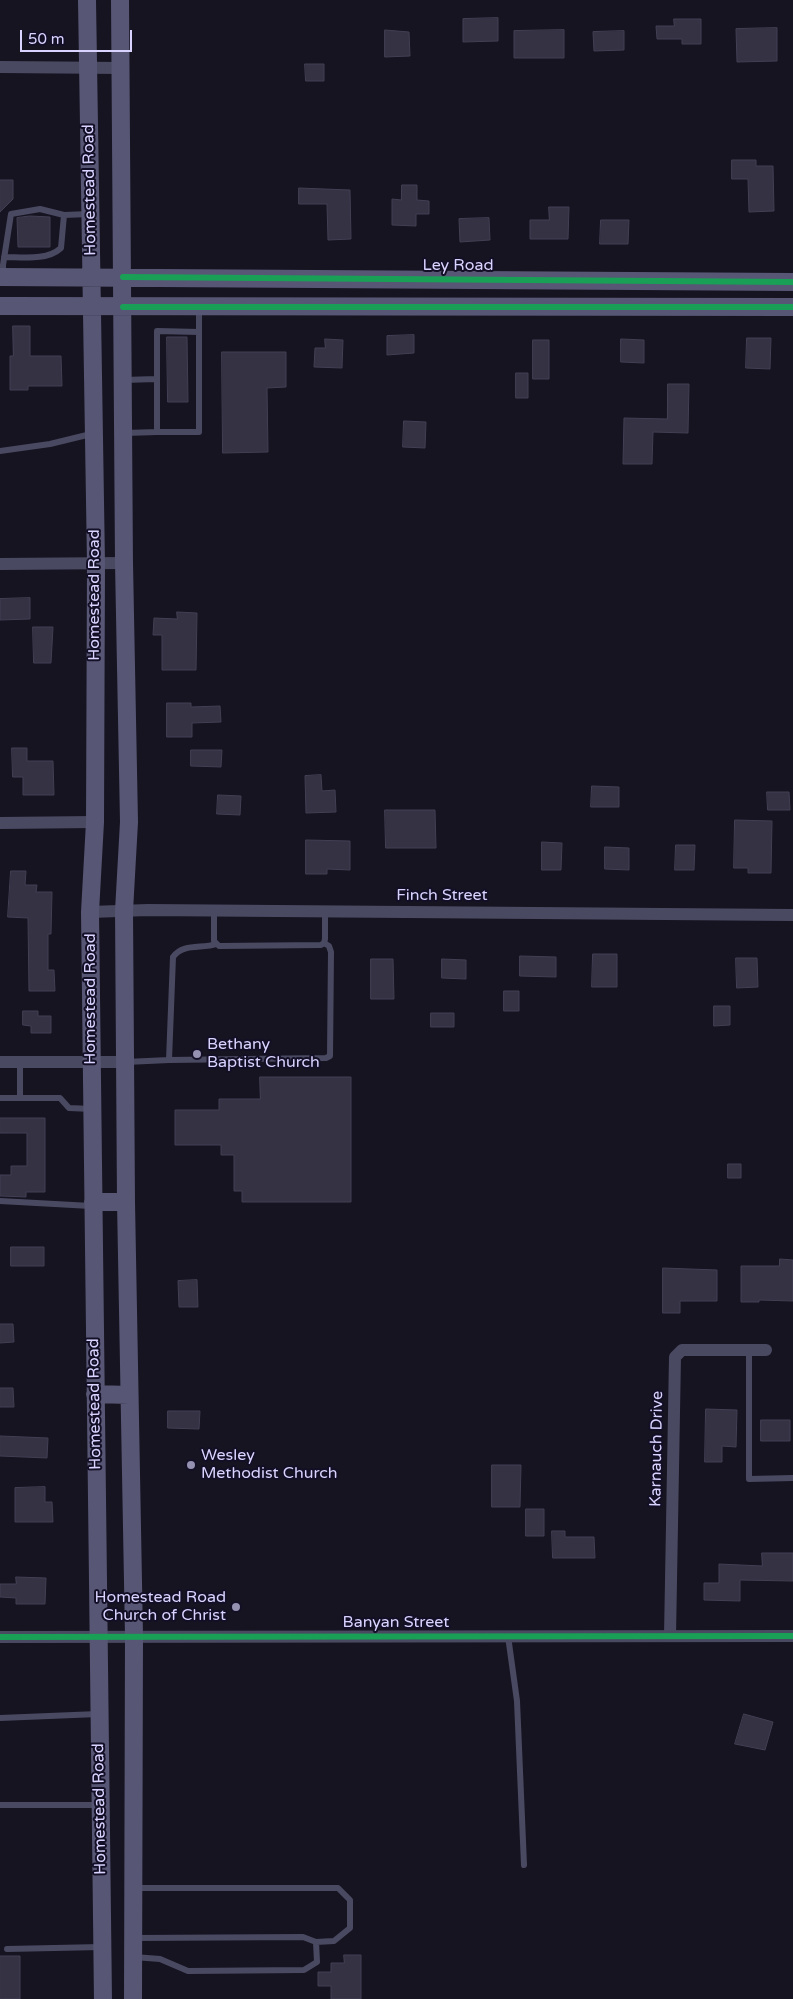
<!DOCTYPE html>
<html>
<head>
<meta charset="utf-8">
<style>
  body { margin:0 }
  #map { position:relative; width:793px; height:1999px; overflow:hidden; background:#161421; font-family:"Varela Round",sans-serif }
  canvas { display:block }
  .scale { position:absolute; left:20px; top:30px; width:112px; height:22px; box-sizing:border-box; border:2px solid #d9d4ff; border-top:0; padding-left:6px; font-size:15px; line-height:18px; white-space:nowrap; color:#d9d4ff; -webkit-text-stroke:4px #130f26; paint-order:stroke }
</style>
</head>
<body>
<div id="map">
<canvas width="793" height="1999"></canvas>
<div class="scale">50 m</div>
</div>
<script>
const ctx = document.querySelector('canvas').getContext('2d');
ctx.lineJoin = 'round';
function fillPath(path, color) { ctx.fillStyle = color; ctx.fill(path, 'evenodd'); }
function trace(path, color, width, dash) { ctx.strokeStyle = color; ctx.lineWidth = width; ctx.lineCap = dash ? 'butt' : 'round'; ctx.setLineDash(dash || []); ctx.stroke(path); }
function write(font, color, halo, rows, align = 'center') {
  ctx.font = font + ' "Varela Round",sans-serif'; ctx.lineWidth = 4; ctx.setLineDash([]); ctx.textBaseline = 'middle'; ctx.strokeStyle = halo; ctx.fillStyle = color; for (const [text, x, y, turn = 0] of rows) {
    ctx.save(); ctx.translate(x, y); ctx.rotate((+turn || 0) * Math.PI / 180); ctx.textAlign = isNaN(turn) ? turn : align; if (halo) ctx.strokeText(text, 0, 0); ctx.fillText(text, 0, 0); ctx.restore();
  }
}
const building = new Path2D(`
  M498 18V41L463 42V19Z
  M674 19H701V44H682V39H657L656 26H674Z
  M777 28V61L737 62 736 29Z
  M385 30 409 32 410 56 385 57Z
  M564 30V58H514V31Z
  M624 31V50L594 51 593 32Z
  M305 64H324V81H306Z
  M732 160H756V166H773L774 211 749 212 748 179H732Z
  M0 180H13V199L0 212Z
  M402 185H417V200L429 201V214H416V226L392 225V199L401 200Z
  M299 188 350 190 351 239 328 240 327 204H299Z
  M549 207H569L568 239H530V220H549Z
  M30 216 50 217V247H18L17 218Z
  M489 218 490 240 460 242 459 219Z
  M601 220H629L628 244H600Z
  M13 326H30V356H61L62 386H28V390H10V356H13Z
  M414 335V353L387 355V336Z
  M167 337H187L188 402H168Z
  M747 338H771L770 369 746 368Z
  M325 339 343 340 342 368 314 367 315 348H325Z
  M621 339 644 340V363L621 362Z
  M533 340H549V379H533Z
  M222 352H286V387L267 388 268 452 223 453Z
  M516 373H528V398H516Z
  M668 384H689L688 433 653 432 652 464H623L624 418 667 419Z
  M404 421 426 422 425 448 403 447Z
  M30 598V619L0 620V599Z
  M177 612 197 613 196 670H162V635H153L154 618 177 619Z
  M33 627H53L51 663H34Z
  M167 703H191V707L220 706 221 722 192 723V737H167Z
  M12 748H27V761H53L54 795H23V777H13Z
  M191 750H222L221 767 191 766Z
  M321 775 322 791 335 790 336 812 306 813 305 776Z
  M592 786 619 787V807H591Z
  M767 792H789L790 810H768Z
  M218 795 241 796 240 815 217 814Z
  M385 810H435L436 848H386Z
  M735 820 772 821 771 873H748V868H734Z
  M306 840 350 841V870L327 869V874H306Z
  M542 842 562 843 561 870H542Z
  M676 845H695L694 870H675Z
  M605 847 629 848V870L605 869Z
  M11 871H26L25 885H37L36 892H52L51 934H48V970H54L55 991H29L28 918 8 917Z
  M593 954H617V987H592Z
  M520 956 556 957V977L520 976Z
  M736 958H757L758 987 737 988Z
  M371 959H393L394 999H371Z
  M442 959 466 960V979L442 978Z
  M504 991H519V1011H504Z
  M714 1006H730V1025L714 1026Z
  M23 1011H38V1016H51V1033H31V1026L23 1025Z
  M431 1013H454V1027H431Z
  M260 1077H351V1202H242V1191H234V1155H221V1145H175V1110H219V1099H260Z
  M0 1118H45V1192H26V1197L0 1196V1175H11V1166H27V1133H0Z
  M728 1164H741V1178H728Z
  M11 1247H44V1266H11Z
  M780 1259 793 1260V1301L759 1300V1302H741V1266H779Z
  M663 1268 717 1270V1301H680V1313H663Z
  M197 1280 198 1307H179L178 1281Z
  M0 1324H13L14 1342 0 1343Z
  M0 1388H13L14 1407H0Z
  M706 1409 737 1410 736 1447 722 1446V1462H705Z
  M168 1411H200L199 1429 168 1428Z
  M761 1420H790V1441H761Z
  M0 1436 48 1438 47 1458 0 1456Z
  M492 1465H521L520 1507H492Z
  M45 1487V1502H52L53 1522H15V1488Z
  M526 1509H544V1536H526Z
  M552 1531H565V1537H594L595 1558H553Z
  M762 1553H793V1581L740 1580V1601L704 1600V1583H719V1564L762 1566Z
  M16 1577 46 1578 45 1604H16V1598L0 1597V1584H16Z
  M744 1714 773 1722 765 1750 735 1744Z
  M344 1955H361V1999H331V1986H318V1972H331V1963H344Z
  M0 1956H20V1999H0Z`);
fillPath(building, '#343243');
trace(building, '#433f54', 1);
trace(new Path2D(`
  M4 257C22 257 47 261 61 248L64 215
  M3 276V265L11 214 40 209 64 215 89 214
  M124 380 156 379
  M157 432H199V332
  M125 433 157 432V331L199 332V308
  M0 451 50 444 91 434
  M214 910V941L219 946 321 945 324 943 325 939V911
  M169 1060 326 1058 330 1056 331 952 329 946 324 943
  M126 1062 169 1060 173 957C183 943 202 949 216 944
  M20 1097V1062
  M0 1098H60L69 1108 92 1109
  M0 1201 91 1206
  M749 1350V1479L793 1478
  M508 1636 517 1701 524 1865
  M0 1718 98 1714
  M0 1805H99
  M134 1888H338L350 1900V1928L334 1941 316 1942
  M134 1938 303 1937 316 1942 317 1962 304 1970 188 1971 160 1959 134 1957
  M7 1949 101 1947`), '#4a4962', 6);
trace(new Path2D(`
  M0 67 121 68
  M0 564 124 563
  M0 823 95 822
  M90 912 148 910 793 915
  M0 1062H124
  M670 1636 675 1357 682 1350H766
  M0 1637 793 1636`), '#4a4962', 12);
trace(new Path2D(`
  M87 0 96 563 95 822 90 912 103 1999
  M120 0 124 563 129 822 124 911 126 1202 134 1636 133 1999
  M0 277 793 282
  M0 306 793 307
  M93 1202H126
  M95 1394 129 1395`), '#575674', 18);
trace(new Path2D(`
  M123 277 793 282
  M123 307H793
  M0 1637 793 1636`), '#1a9f57', 6);
for (const [x, y, r, color] of [
  [197,1054,5,"#9591b1"],
  [191,1465,5,"#9591b1"],
  [236,1607,5,"#9591b1"]
]) { const dot = new Path2D(); dot.arc(x, y, r, 0, 2 * Math.PI); ctx.fillStyle = color; ctx.fill(dot); trace(dot, '#130f26', 2); }
write('16px', '#d9d4ff', '#130f26', [
  ["Homestead Road",90,190,-91],
  ["Ley Road",458,266],
  ["Homestead Road",95,595,-90],
  ["Finch Street",442,896],
  ["Homestead Road",91,999,-90],
  ["Homestead Road",95,1404,-91],
  ["Karnauch Drive",657,1449,-89],
  ["Banyan Street",396,1623],
  ["Homestead Road",100,1809,-91]
]);
write('16px', '#d9d4ff', '#130f26', [
  ["Bethany",207,1045],
  ["Baptist Church",207,1063],
  ["Wesley",201,1456],
  ["Methodist Church",201,1474],
  ["Homestead Road",226,1598,"right"],
  ["Church of Christ",226,1616,"right"]
], 'left');
</script>
</body>
</html>
